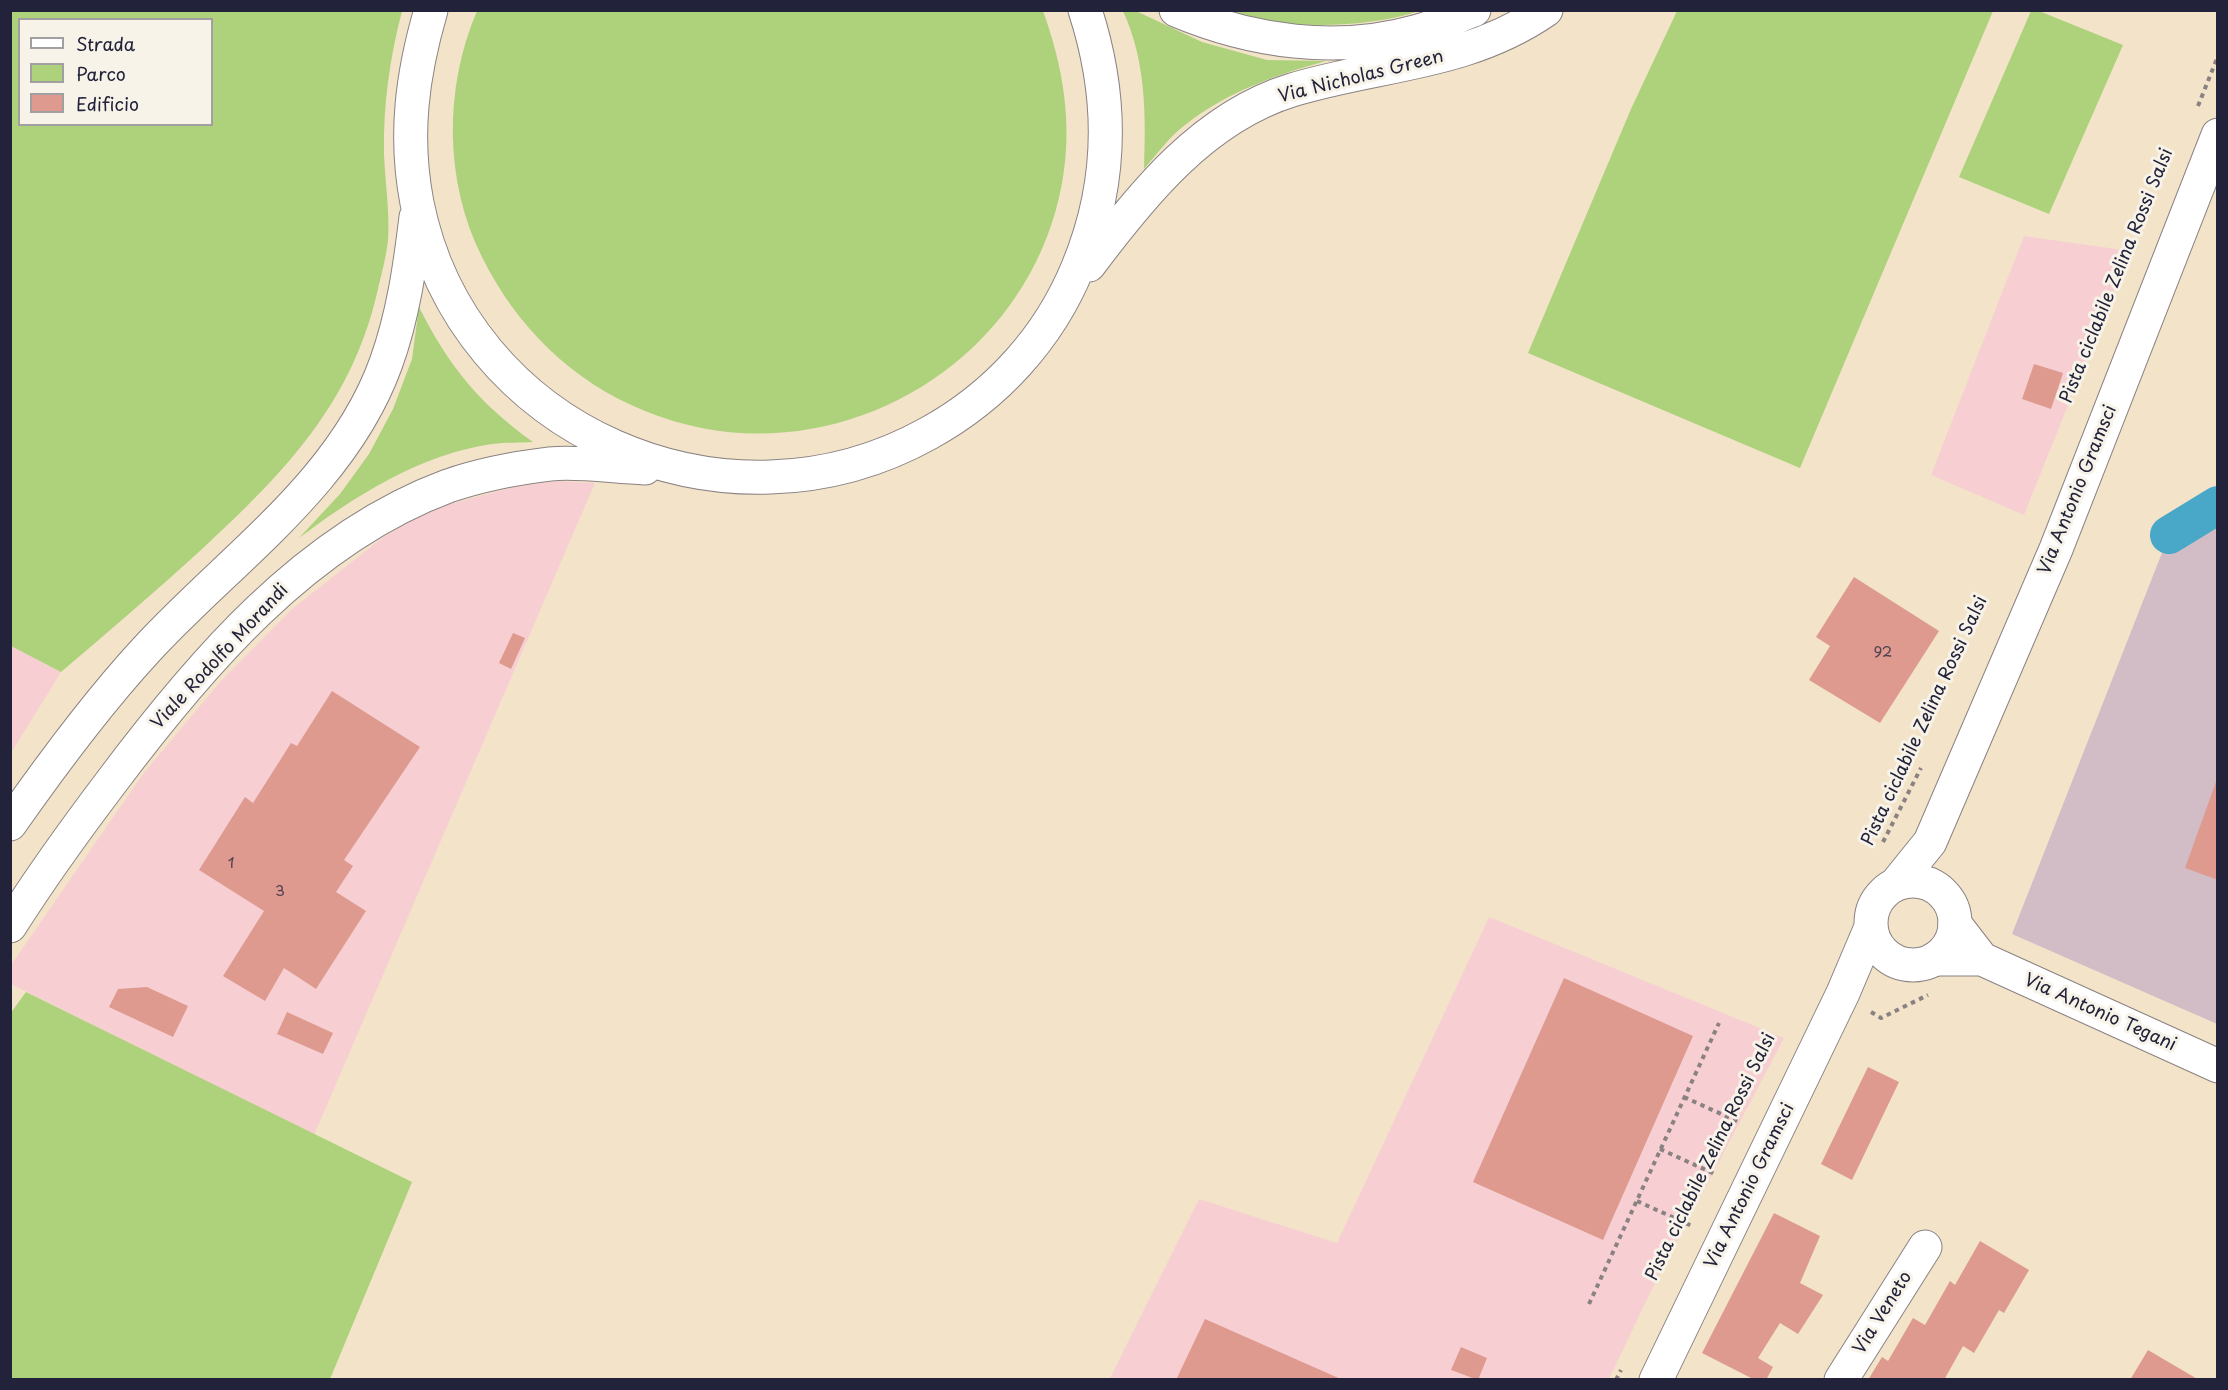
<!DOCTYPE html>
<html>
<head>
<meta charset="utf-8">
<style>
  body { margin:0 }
  #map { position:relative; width:2228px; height:1390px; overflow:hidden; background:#f2e3c9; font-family:"Playpen Sans",sans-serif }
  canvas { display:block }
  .frame { position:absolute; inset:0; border:12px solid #22223b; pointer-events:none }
  .legend { position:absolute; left:18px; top:18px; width:195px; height:108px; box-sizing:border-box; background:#f7f3e8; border:2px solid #a29fa3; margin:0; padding:8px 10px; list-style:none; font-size:18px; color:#22223b }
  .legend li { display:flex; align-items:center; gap:12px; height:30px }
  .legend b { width:30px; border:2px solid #a29fa3 }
</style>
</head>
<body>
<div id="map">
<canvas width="2228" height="1390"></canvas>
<div class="frame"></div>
<ul class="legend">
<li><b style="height:8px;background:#fff"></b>Strada</li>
<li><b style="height:16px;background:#add27b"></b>Parco</li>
<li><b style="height:16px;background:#de9a8e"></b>Edificio</li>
</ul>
</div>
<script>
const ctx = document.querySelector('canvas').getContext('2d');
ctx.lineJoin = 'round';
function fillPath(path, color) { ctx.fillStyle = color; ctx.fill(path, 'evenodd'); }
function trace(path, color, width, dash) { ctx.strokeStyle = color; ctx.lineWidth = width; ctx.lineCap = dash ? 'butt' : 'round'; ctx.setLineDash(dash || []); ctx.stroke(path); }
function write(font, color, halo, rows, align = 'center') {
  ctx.font = font + ' "Playpen Sans",sans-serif'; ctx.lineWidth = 6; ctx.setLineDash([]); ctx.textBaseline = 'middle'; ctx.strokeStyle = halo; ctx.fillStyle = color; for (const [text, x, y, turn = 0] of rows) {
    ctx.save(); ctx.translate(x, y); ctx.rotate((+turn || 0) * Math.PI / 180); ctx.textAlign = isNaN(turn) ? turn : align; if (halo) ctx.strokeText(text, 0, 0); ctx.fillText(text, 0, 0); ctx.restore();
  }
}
fillPath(new Path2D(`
  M2024 236 2130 251 2024 515 1931 475Z
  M558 481 595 483 314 1135 11 984V965L143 774 220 682 292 609 382 538 416 518 450 504 514 487Z
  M11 646 61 672 11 753Z
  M1489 917 1784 1038 1652 1289 1609 1379 1109 1380 1199 1199 1337 1243Z`), '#f7cfd3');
fillPath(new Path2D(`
  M2217 518V1024L2012 934 2169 535Z`), '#d2bdc7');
fillPath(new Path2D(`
  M10 11H402C390 57 383 105 384 154 385 182 390 212 388 240 386 258 381 276 377 293 351 405 283 474 201 550 155 592 108 632 61 672L11 646ZM20 20H212V124H20Z
  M477 11H1043C1063 66 1073 124 1062 183 1028 372 822 484 645 411 571 381 517 327 482 257 444 181 444 88 477 11Z
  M1123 11H1136L1202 42 1267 60 1326 61C1275 75 1227 92 1185 125 1169 137 1157 154 1144 169 1146 114 1146 61 1123 11Z
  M1225 11H1419C1366 29 1278 30 1225 11Z
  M1677 11H1993L1800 468 1528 353 1631 109Z
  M2031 11H2039L2123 45 2049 214 1959 177Z
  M419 307C449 367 480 404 533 442 520 443 506 442 492 444 421 454 355 496 299 538L340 494 369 454 393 409 412 359Z
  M26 992 412 1182 330 1379H11L10 1014Z`), '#add27b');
trace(new Path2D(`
  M2169 535 2218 505`), '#49a7c8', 38);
fillPath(new Path2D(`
  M2034 364 2063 373 2051 409 2022 399Z
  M1854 577 1939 631 1880 723 1809 680 1830 646 1816 637Z
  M513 633 525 638 511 669 499 663Z
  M332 691 420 747 344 860 353 866 336 892 366 911 316 989 284 968 265 1001 223 976 264 911 199 870 245 797 253 803 291 743 297 746Z
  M2217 779H2218V880L2185 868Z
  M1564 978 1693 1036 1603 1240 1473 1182Z
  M147 987 188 1006 173 1037 109 1007 118 989Z
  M287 1012 333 1033 323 1054 277 1034Z
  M1868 1067 1899 1082 1852 1180 1821 1164Z
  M1774 1213 1820 1236 1800 1283 1823 1295 1798 1334 1780 1323 1758 1358 1773 1367 1766 1380H1755L1702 1353Z
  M1980 1241 2029 1270 2004 1313 1999 1310 1974 1353 1963 1346 1944 1380H1868L1882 1357 1888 1361 1913 1318 1925 1325 1950 1281 1955 1285Z
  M1205 1319 1343 1380H1176Z
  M1461 1347 1487 1358 1478 1380 1451 1370Z
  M2148 1350 2199 1380H2130Z`), '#de9a8e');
const minor = new Path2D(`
  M1955 924 1982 959
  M1935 959H1982L2218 1066
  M1841 1380 1925 1247`);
const tertiary = new Path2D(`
  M431 10C412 75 404 136 417 203 463 433 727 546 929 433 996 396 1049 338 1078 267 1113 183 1113 96 1085 10
  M1176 10C1252 42 1337 54 1418 31 1437 26 1455 17 1474 10
  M1089 265C1142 194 1204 117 1292 90 1381 63 1466 65 1546 10
  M10 824C52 764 97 703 147 649 230 559 343 483 386 363 403 316 410 267 416 217
  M1871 923a42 42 0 1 1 84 0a42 42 0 1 1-84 0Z
  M1896 884 1930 842 2056 549 2218 135
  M10 926C41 877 75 830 109 785 198 666 305 539 448 486 480 475 516 468 550 464 580 461 614 467 645 468
  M1656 1380 1843 993 1871 927`);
trace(minor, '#8a8282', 35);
trace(tertiary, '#8a8282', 35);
trace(new Path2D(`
  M2198 106 2218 56
  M1883 842 1921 768
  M1871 1012 1881 1018 1928 995
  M1684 1097 1741 1123
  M1660 1149 1717 1175
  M1637 1201 1692 1226
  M1589 1304 1719 1023
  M1616 1380 1621 1370`), '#8a8282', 4, [4.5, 4.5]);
trace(minor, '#fff', 33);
trace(tertiary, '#fff', 33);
write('15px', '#514050', null, [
  ["92",1883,653],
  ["1",231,864],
  ["3",280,892]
]);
write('18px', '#22223b', '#f7f3e8', [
  ["Via Nicholas Green",1361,77,-14],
  ["Pista ciclabile Zelina Rossi Salsi",2117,276,-68],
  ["Via Antonio Gramsci",2078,490,-68],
  ["Viale Rodolfo Morandi",220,657,-47],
  ["Pista ciclabile Zelina Rossi Salsi",1925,721,-65],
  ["Via Antonio Tegani",2100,1013,24],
  ["Pista ciclabile Zelina Rossi Salsi",1711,1157,-64],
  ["Via Antonio Gramsci",1750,1186,-64],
  ["Via Veneto",1883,1313,-58]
]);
</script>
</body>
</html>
